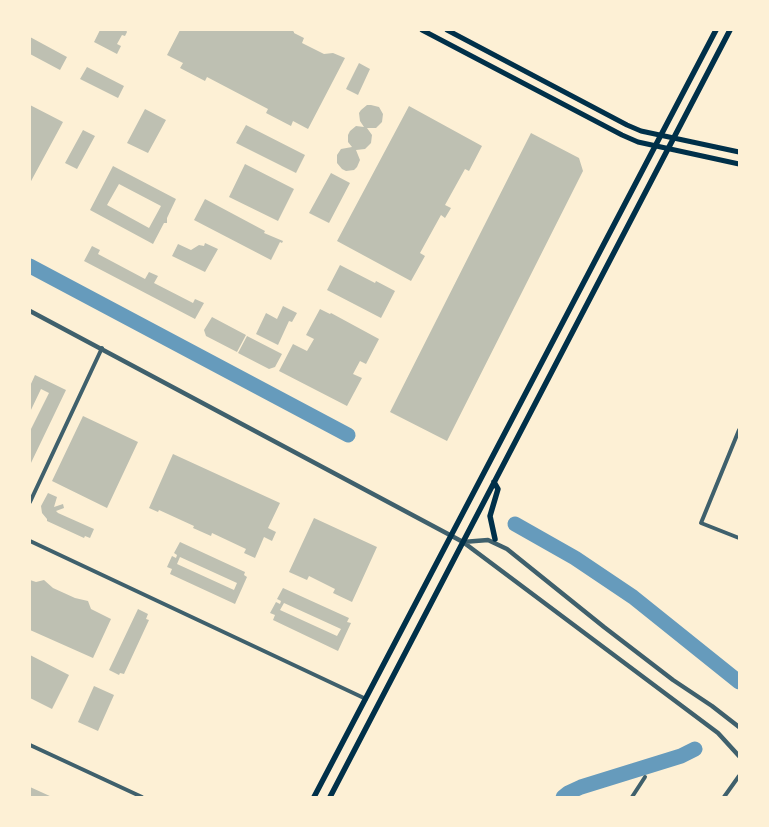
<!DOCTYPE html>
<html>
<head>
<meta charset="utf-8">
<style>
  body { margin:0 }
  #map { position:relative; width:769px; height:827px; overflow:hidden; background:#fdf0d5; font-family:Roboto,sans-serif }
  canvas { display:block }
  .frame { position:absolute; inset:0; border:31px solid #fdf0d5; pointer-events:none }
</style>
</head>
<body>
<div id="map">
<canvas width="769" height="827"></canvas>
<div class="frame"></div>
</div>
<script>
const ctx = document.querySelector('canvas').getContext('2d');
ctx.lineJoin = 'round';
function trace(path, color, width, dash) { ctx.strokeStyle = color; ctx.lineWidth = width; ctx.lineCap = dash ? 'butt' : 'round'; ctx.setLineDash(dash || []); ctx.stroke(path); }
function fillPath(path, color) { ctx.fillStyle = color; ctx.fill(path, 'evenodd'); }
trace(new Path2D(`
  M30 266 348 435
  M515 524 575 558 633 597 739 682
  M563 797 568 793 581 787 681 756 695 749`), '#669bbc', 15);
fillPath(new Path2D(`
  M100 30H126L127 32 125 36 122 35 117 44 121 46 117 54 94 42Z
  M180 30H292L294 32V33L304 38 302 43 324 54 333 53 345 58 308 129 293 121 291 126 266 113 268 109 207 77 205 81 180 68 183 63 167 55Z
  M30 37 67 57 60 70 30 54Z
  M359 63 370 69 358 95 346 89Z
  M87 67 124 86 118 98 80 79Z
  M30 105 63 122 30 183Z
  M367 105H371L379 107 383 114 382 122 376 128H367L372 135 371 143 365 149 356 150 360 160 357 167 354 170 346 171 342 169 337 163V155L341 149 352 147 348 142V135L350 131 356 126 364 127 360 121 359 113 361 110Z
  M409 106 482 146 469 171 465 169 445 205 451 208 445 218 441 215 420 253 425 256 411 281 337 241Z
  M145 109 166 120 148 153 127 143Z
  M246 125 305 155 296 173 236 143Z
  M83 130 95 136 77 169 65 163Z
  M531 133 579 158 583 171 447 441 390 412Z
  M245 164 294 189 278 221 229 197Z
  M113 166 176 199 167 218V223H164L153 244 90 210ZM119 184 161 206 149 228 107 205Z
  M331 173 350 183 329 223 309 213Z
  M205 199 265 231 264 233 283 241 282 243 280 242 271 260 194 220Z
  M205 243 218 249 205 272 172 256 178 244 191 250 199 245 204 246Z
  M92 246 100 250 98 254 145 279 149 272 158 276 154 283 193 303 195 299 204 303 195 319 84 261Z
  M340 265 375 283 376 281 395 291 381 318 327 290Z
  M283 306 297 313 292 322 289 321 278 345 256 334 266 313 277 319Z
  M320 309 330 314 331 313 379 339 366 364 360 361 353 374 362 378 347 406 279 371 293 344 307 351 314 339 306 335Z
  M212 317 246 335 237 352 206 336 204 330Z
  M247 336 282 354 275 367 269 369 238 353Z
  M35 375 66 390 30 465V431L49 393 41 389 30 412V386Z
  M83 416 138 442 107 508 52 481Z
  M173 454 280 503 268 528 276 532 272 541 264 537 255 558 244 553 246 549 212 533 211 536 193 528 194 526 159 510 158 512 149 508Z
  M48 493 57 497 54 507 63 504 64 508 56 511 58 513 94 529 90 538 85 536 84 538 47 521V519L42 513 41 506Z
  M314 518 377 547 352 602 333 593 335 589 309 576 307 580 289 572Z
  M180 542 245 572 244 575 247 577 235 604 170 574 172 569 167 567 172 556 176 558 177 555 174 553ZM180 557 237 583 234 590 177 564Z
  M30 580 36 582 44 580 53 588 75 598 88 601 91 609 111 619 93 658 30 630Z
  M283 588 349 618 347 622 351 623 338 651 273 620 275 615 270 613 276 602 280 604 281 601 277 599ZM284 603 341 629 337 636 280 610Z
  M138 609 148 614 146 619 149 620 124 674 120 673 119 675 109 670Z
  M30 655 69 675 52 709 30 698Z
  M94 686 114 695 98 731 78 722Z
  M30 787 52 797H30Z`), '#bec0b2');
trace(new Path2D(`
  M739 430 701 523 739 538
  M30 502 102 348
  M30 541 366 699
  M30 745 142 797
  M632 797 645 777
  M724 797 739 776`), '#3f606c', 4);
trace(new Path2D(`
  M30 311 463 542 718 733 739 756
  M463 542 488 540 507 549 604 627 673 680 712 706 739 727`), '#3f606c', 4.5);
trace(new Path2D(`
  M422 30 622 135 638 142 739 164
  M447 30 627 125 641 131 739 152`), '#003049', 5);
trace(new Path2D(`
  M494 482 498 489 490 516 495 539
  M314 797 716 30
  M330 797 730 30`), '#003049', 5.5);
</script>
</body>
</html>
